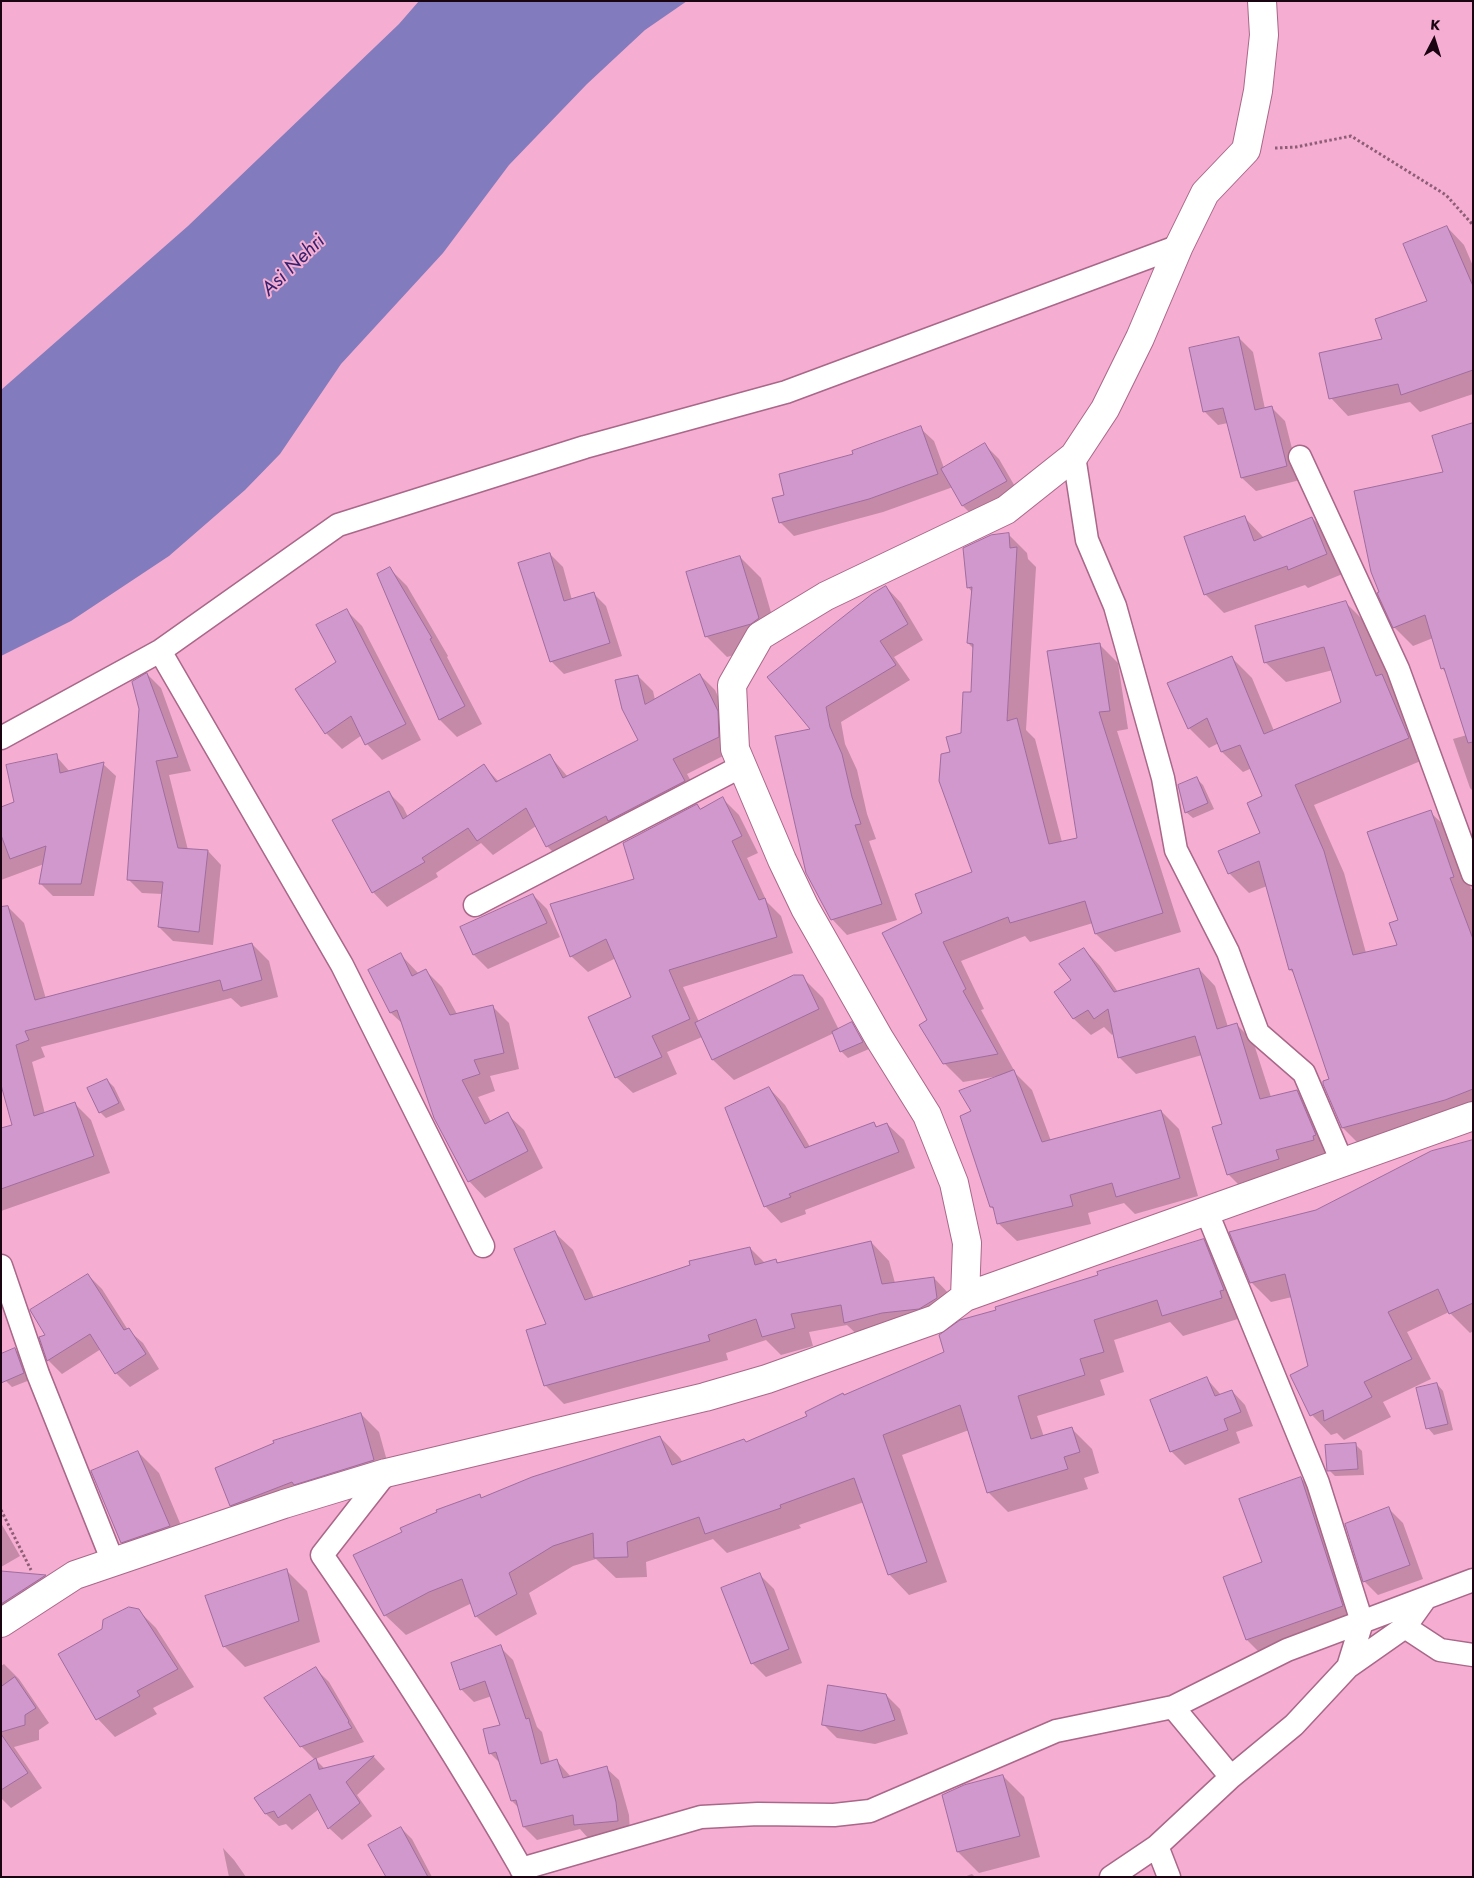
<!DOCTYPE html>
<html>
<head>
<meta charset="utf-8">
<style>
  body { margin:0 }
  #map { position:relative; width:1474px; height:1878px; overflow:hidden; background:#f5add1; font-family:Jost,sans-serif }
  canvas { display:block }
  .frame { position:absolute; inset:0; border:2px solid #1b0411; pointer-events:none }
  .north { position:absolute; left:1409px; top:15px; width:50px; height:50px; -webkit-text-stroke:4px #f5add1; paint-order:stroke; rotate:5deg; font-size:14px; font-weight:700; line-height:20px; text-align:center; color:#1b0411 }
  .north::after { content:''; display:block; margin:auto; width:18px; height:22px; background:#1b0411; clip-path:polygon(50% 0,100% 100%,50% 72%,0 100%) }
</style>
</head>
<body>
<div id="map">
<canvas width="1474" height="1878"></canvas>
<div class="frame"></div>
<div class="north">K</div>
</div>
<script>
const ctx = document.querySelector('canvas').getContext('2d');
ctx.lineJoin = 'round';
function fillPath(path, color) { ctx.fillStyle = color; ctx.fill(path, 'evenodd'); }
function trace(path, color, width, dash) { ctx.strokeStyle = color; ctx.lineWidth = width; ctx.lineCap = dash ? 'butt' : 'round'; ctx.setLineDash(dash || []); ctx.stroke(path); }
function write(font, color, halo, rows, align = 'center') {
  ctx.font = font + ' Jost,sans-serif'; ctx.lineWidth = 4; ctx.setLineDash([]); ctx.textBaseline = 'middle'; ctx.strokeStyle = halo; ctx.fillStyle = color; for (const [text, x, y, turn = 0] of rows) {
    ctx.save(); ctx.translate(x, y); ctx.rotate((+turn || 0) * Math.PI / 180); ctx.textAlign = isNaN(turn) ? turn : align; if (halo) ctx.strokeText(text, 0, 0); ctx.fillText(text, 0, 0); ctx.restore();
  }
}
fillPath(new Path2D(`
  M419 1H687L645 30 587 84 509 165 443 253 341 364 280 454 245 490 169 556 71 621 1 656V390L188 226 399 24Z`), '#827bbd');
fillPath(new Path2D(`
  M1447 227 1464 245 1473 266V394L1420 412 1410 402 1348 416 1331 398 1383 340 1429 302Z
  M1239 338 1253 352 1265 409 1271 407 1285 421 1300 480 1256 491 1242 478 1228 423 1218 425 1204 411Z
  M1473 421V791L1470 788 1453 739 1467 735 1446 673 1442 668 1433 638 1413 646 1394 627 1445 473Z
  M920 428 934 441 944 468 985 445 999 459 1020 495 977 520 963 506 953 487 883 512 794 536 780 522 786 496 855 455Z
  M1245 518 1264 538 1312 518 1331 537 1345 573 1308 588 1305 585 1224 613 1205 594Z
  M1008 534 1027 553 1028 559 1036 567 1026 730 1035 739 1062 842 1079 839 1099 644 1118 663 1128 729 1117 731 1181 932 1115 952 1096 934 1093 923 1030 942 1025 936 961 961 984 1009 981 1010 1016 1074 1032 1090 1051 1141 1161 1111 1179 1129 1198 1196 1135 1214 1124 1203 1088 1213 1091 1224 1017 1241 998 1223 996 1211 991 1207 973 1112 999 1076 963 1082 944 1063 928 1021 924 914 974 872 951 753 962 734 972 693 974 649 968 643 972 592 968 587Z
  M550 554 563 567 572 600 593 593 606 606 622 656 564 674 551 661Z
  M740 557 761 578 779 640 772 644 727 657 706 636Z
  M390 569 407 586 448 656 447 657 482 724 457 737 440 720Z
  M886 587 901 603 923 640 894 657 910 680 841 722 845 744 857 770 867 814 876 839 869 841 897 920 847 935 832 919 812 730Z
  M1346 603 1366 623 1391 684 1402 695 1428 758 1314 805 1344 873 1366 953 1399 946V921L1430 812 1451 832 1471 889H1473V1116L1363 1148 1343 1128 1330 1080 1295 974 1290 970 1267 886 1249 893 1229 873 1261 833 1264 797 1252 768 1243 772 1222 752 1219 743 1209 748 1189 728 1232 658 1252 678 1274 731 1342 703 1333 670 1286 682 1265 662Z
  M346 610 362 626 421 740 382 760 367 744 362 735 342 749 326 733Z
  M147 674 161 688 191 771 169 775 188 850 208 851 221 865 213 945 173 941 159 927 163 894 142 893 128 879Z
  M700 675 715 690 732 727 733 751 687 774 699 796 562 861 547 846 536 826 493 855 481 843 436 873 438 877 387 907 373 892 388 792 403 807 408 817 484 766 499 782 550 756 568 777 639 741 638 676 653 691 655 700Z
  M56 756 70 772 103 764 116 776 94 896H53L40 883 44 864 1 880V808L15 803Z
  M1196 778 1203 785 1214 809 1193 818 1186 812Z
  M723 799 739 815 758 853 747 858 767 902 781 916 793 953 683 987 699 1022 802 977 823 998 839 1030 852 1024 869 1049 848 1058 841 1051 834 1033 734 1080 713 1060 702 1037 667 1052 677 1074 633 1093 616 1077 633 998 616 958 588 972 571 956 697 806 701 810Z
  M533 895 547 909 560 937 488 969 474 955 462 927Z
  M7 906 24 923 46 999 252 944 269 961 278 997 241 1007 231 998 41 1047 45 1057 32 1062 45 1114 74 1103 91 1120 110 1173 1 1211V1132L13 1125 1 1080V907Z
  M1084 949 1100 966 1118 992 1199 969 1215 986 1228 1027 1236 1024 1253 1041 1271 1097 1297 1091 1313 1108 1332 1152 1245 1191 1228 1174 1224 1125 1202 1055 1136 1074 1120 1058 1114 1033 1112 1035 1104 1027 1091 1035 1074 1019 1056 992 1072 981Z
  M401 955 419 974 425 970 442 987 457 1014 492 1006 509 1023 519 1069 490 1076 495 1091 478 1097 491 1122 507 1114 524 1130 543 1168 485 1198 469 1181 403 1024 391 1013 370 971Z
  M107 1080 114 1087 125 1110 106 1118 100 1112Z
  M769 1088 785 1105 810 1147 874 1123 878 1128 887 1124 904 1140 915 1168 805 1210 806 1214 781 1223 765 1206Z
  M1473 1141V1331L1470 1333 1449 1312 1407 1332 1431 1379 1383 1402 1391 1417 1344 1440 1337 1433 1331 1435 1312 1415 1310 1367 1292 1297 1271 1302 1251 1282 1316 1211Z
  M554 1232 573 1250 594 1298 750 1248 765 1263 776 1260 779 1264 871 1242 889 1261 895 1283 934 1278 952 1297 864 1341 847 1325 809 1332 813 1346 781 1355 766 1340 726 1353 728 1360 564 1404 546 1386 528 1331 548 1325Z
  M1203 1240 1224 1260 1241 1318 1183 1336 1170 1322 1114 1340 1124 1372 1100 1380 1105 1395 1037 1416 1044 1437 1072 1429 1092 1449 1099 1473 1084 1478 1088 1489 1008 1512 988 1492 969 1430 902 1455 947 1582 909 1595 889 1574 864 1502 799 1525 801 1528 727 1553 713 1539 646 1562 647 1577 616 1578 596 1559 573 1566 529 1593 537 1614 496 1636 476 1616 472 1603 406 1635 385 1615 479 1495 483 1499 660 1437 680 1458 683 1463 746 1443 809 1416 844 1397 946 1353 997 1311Z
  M88 1275 102 1289 128 1330 143 1343 159 1369 130 1387 116 1373 101 1349 62 1374 48 1360 47 1336Z
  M15 1349 21 1356 30 1380 12 1387 6 1381Z
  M1207 1379 1221 1395 1232 1391 1245 1405 1253 1426 1236 1432 1240 1443 1185 1465 1171 1451Z
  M1437 1384 1443 1391 1453 1430 1434 1435 1428 1428Z
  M361 1414 379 1432 392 1479 250 1524 231 1505Z
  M1355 1444 1362 1451 1364 1475 1335 1476 1328 1469Z
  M138 1452 159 1473 190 1547 143 1563 122 1542Z
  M1301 1478 1319 1497 1361 1625 1266 1659 1247 1640 1224 1577 1264 1563Z
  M1389 1509 1403 1523 1423 1579 1378 1595 1364 1581Z
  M1 1523 20 1556 1 1567Z
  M286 1570 307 1591 320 1642 245 1667 224 1646Z
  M1 1573 45 1576 55 1587 1 1616Z
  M760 1575 774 1589 802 1663 766 1677 752 1663Z
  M138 1610 156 1628 194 1687 153 1708 157 1714 115 1737 98 1719 60 1654Z
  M500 1647 513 1660 537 1727 542 1732 550 1763 557 1761 571 1777 606 1768 619 1780 629 1815 630 1834 588 1838 580 1829 537 1840 524 1827 519 1808 512 1801 501 1764 490 1753 502 1726 492 1696 474 1702 461 1689Z
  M4 1664 19 1679 49 1723 39 1730V1740L14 1747 42 1788 11 1808 1 1798V1666Z
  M316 1669 329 1682 364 1742 315 1759 325 1769 374 1757 385 1769 357 1795 372 1816 342 1840 329 1828 319 1809 292 1830 286 1824 279 1826 266 1814 256 1798 315 1760 301 1746Z
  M886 1695 900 1709 908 1734 875 1744 837 1738 823 1724Z
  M1003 1776 1024 1797 1040 1857 979 1873 958 1852 943 1795Z
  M401 1828 412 1839 432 1877H388Z
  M223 1848 234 1860 246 1877H229Z
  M972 1874 975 1877H964Z`), '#0003');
const building = new Path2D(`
  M1447 226 1473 286V370L1401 395 1398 384 1329 399 1319 353 1382 339 1375 319 1427 301 1403 244Z
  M1239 337 1255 410 1272 406 1287 466 1241 478 1223 408 1203 412 1189 348Z
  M1473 423V742L1468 743 1444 668 1441 669 1425 615 1393 628 1377 593 1379 592 1371 572 1354 491 1443 472 1432 436Z
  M921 426 938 474 869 499 779 523 772 498 784 495 779 474 853 454 852 451Z
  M985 443 1007 481 962 506 941 469Z
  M1245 516 1254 541 1312 517 1327 554 1288 570 1287 566 1204 595 1184 537Z
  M1009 533 1010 548 1017 547 1007 721 1017 718 1049 844 1077 838 1047 651 1100 643 1110 711 1099 712 1163 913 1095 934 1085 901 1010 923 1008 917 943 942 966 989 963 991 998 1054 943 1064 919 1025 927 1020 882 933 922 913 915 894 972 872 939 781 941 754 950 752 946 737 961 733 963 692H971L973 644 967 643 972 587 967 588 963 548 991 535Z
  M550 553 564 601 594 592 610 643 550 662 518 563Z
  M740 556 759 618 751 624 705 637 686 572Z
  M390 567 432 638 430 639 465 706 439 720 377 574Z
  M886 586 908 624 880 641 896 665 826 707 830 727 842 754 852 797 861 824 855 825 882 904 831 920 806 873 775 736 810 729 767 677 872 594Z
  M1346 601 1376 676 1382 674 1409 738 1295 785 1324 851 1353 955 1397 945 1389 923 1398 920 1367 832 1431 810 1454 877 1450 878 1473 939V1089L1445 1100 1342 1128 1323 1084V1081L1329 1079 1292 969 1289 970 1259 861 1228 874 1218 851 1260 833 1247 803 1262 796 1240 745 1221 752 1207 718 1188 729 1167 683 1232 656 1264 734 1341 702 1324 647 1264 663 1255 626Z
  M347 609 406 724 365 745 351 716 325 734 295 689 336 662 316 625Z
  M147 673 178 757 156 761 178 848 208 850 199 932 158 927 163 882 127 880 139 709 132 682Z
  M700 674 718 711 719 737 673 759 685 781 608 821 606 816 546 847 526 808 477 841 468 828 422 858 425 862 372 893 332 820 389 791 403 819 484 764 496 782 550 754 563 778 638 740 622 709 615 680 638 675 645 704Z
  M57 754 60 773 104 762 81 884H39L46 846 10 859 1 835V807L14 802 6 765Z
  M1197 777 1208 803 1185 813 1178 785Z
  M723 797 742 836 732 841 759 900 765 898 777 937 669 970 690 1019 652 1036 662 1057 615 1078 588 1017 631 997 606 939 570 957 550 904 634 879 623 843 697 804 700 809Z
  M533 894 547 923 473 955 460 927Z
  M8 906 35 1000 252 943 262 980 223 991 220 980 25 1031 29 1040 16 1045 34 1116 75 1102 94 1156 1 1189V1128L12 1125 1 1085V907Z
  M1084 948 1114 992 1199 968 1217 1029 1237 1023 1260 1099 1297 1090 1316 1135 1313 1136 1314 1140 1276 1150 1279 1159 1227 1175 1212 1127 1222 1124 1195 1036 1118 1058 1108 1009 1094 1019 1088 1010 1073 1019 1054 992 1071 980 1059 964Z
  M401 953 412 976 426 969 450 1015 493 1005 504 1053 474 1060 480 1074 462 1080 485 1124 508 1112 528 1151 468 1182 434 1118 397 1010 390 1013 368 970Z
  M794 975H803L819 1009 712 1060 695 1023Z
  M852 1022 863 1042 840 1052 832 1032Z
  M1014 1070 1042 1142 1161 1110 1180 1178 1116 1197 1112 1183 1070 1195 1073 1206 997 1224 993 1207H990L960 1116 971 1111 959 1091Z
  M107 1079 119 1103 99 1113 87 1088Z
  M769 1087 805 1148 874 1122 876 1127 887 1123 899 1152 789 1194 791 1197 764 1207 725 1108Z
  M1473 1140V1303L1449 1314 1438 1289 1388 1312 1412 1359 1364 1382 1372 1397 1324 1421 1323 1410 1310 1416 1290 1375 1308 1366 1285 1274 1250 1283 1229 1232 1316 1210 1431 1151Z
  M555 1231 585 1300 690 1265 689 1261 750 1247 755 1265 776 1259 777 1263 871 1241 882 1284 934 1277 937 1298 919 1309 882 1313 844 1323 841 1305 791 1314 795 1328 762 1337 756 1319 708 1335 710 1341 544 1386 526 1330 546 1324 514 1249Z
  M1204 1239 1224 1290 1220 1291 1222 1298 1162 1316 1157 1300 1094 1320 1104 1352 1080 1359 1085 1375 1018 1396 1031 1439 1072 1427 1080 1452 1064 1457 1068 1469 987 1493 960 1405 883 1435 927 1562 888 1575 854 1478 780 1505 781 1508 705 1534 699 1517 627 1542 628 1557 594 1558 593 1533 553 1546 509 1573 517 1594 475 1617 462 1579 429 1592 384 1616 353 1555 402 1532 400 1528 437 1512 436 1510 480 1494 481 1498 532 1477 660 1436 672 1465 744 1439 746 1442 807 1416 805 1412 843 1393 844 1395 944 1352 939 1335 960 1320 996 1310 995 1307 1098 1275 1097 1272Z
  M88 1274 124 1330 129 1328 146 1354 115 1374 90 1334 47 1361 39 1337 45 1335 30 1310Z
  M15 1348 24 1373 1 1383V1354Z
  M1207 1377 1215 1396 1232 1390 1241 1412 1224 1419 1228 1430 1170 1452 1150 1400Z
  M1437 1383 1448 1424 1426 1429 1416 1388Z
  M361 1413 374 1460 294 1485 292 1482 230 1506 215 1468 274 1443 273 1441Z
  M1356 1443 1358 1469 1327 1471 1325 1445Z
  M138 1451 170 1526 121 1543 91 1471Z
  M1301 1477 1343 1606 1246 1640 1223 1577 1262 1562 1239 1499Z
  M1389 1507 1410 1565 1363 1582 1345 1524Z
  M287 1569 299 1621 223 1647 205 1596Z
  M1 1571 46 1575 1 1604Z
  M760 1573 789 1649 751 1664 721 1588Z
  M129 1607 139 1609 178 1669 137 1691 140 1696 96 1720 58 1654 102 1629 103 1620Z
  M501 1645 526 1719 529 1718 541 1764 557 1759 563 1778 607 1766 616 1802 618 1821 574 1825 573 1815 523 1827 516 1800 511 1801 496 1752 489 1754 483 1729 500 1725 485 1681 460 1690 451 1663Z
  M316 1667 349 1721 348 1722 352 1728 300 1747 264 1698Z
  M15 1677 36 1708 25 1715V1725L1 1732V1687Z
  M828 1685 886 1694 895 1720 861 1731 822 1725Z
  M1 1734 28 1773 1 1790Z
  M374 1756 346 1782 360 1803 328 1829 310 1794 278 1818 274 1811 265 1814 254 1798 316 1758 319 1769Z
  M1003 1775 1020 1836 957 1852 942 1795 964 1785Z
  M401 1827 428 1877H386L368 1845Z`);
fillPath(building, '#d198ce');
trace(building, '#a06c9e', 1);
const minor = new Path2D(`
  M1074 456 1087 540 1115 606 1163 778 1176 850 1228 952 1258 1033 1304 1073 1342 1162
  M1300 457 1398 669 1473 874
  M160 651 342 965 483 1246
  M1 738 160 651 338 525 585 447 786 392 1179 246
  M475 905 742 766
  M1206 1210 1318 1483 1362 1622 1348 1667
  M1 1266 38 1374 113 1562
  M386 1473 322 1555C395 1660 463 1766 526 1877
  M1405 1627 1440 1650 1473 1655
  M1173 1707 1231 1777
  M521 1869 701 1817 758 1814 834 1815 870 1811 1056 1731 1173 1707 1287 1650 1473 1580
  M1111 1877 1157 1846
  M1169 1877 1157 1846 1231 1777 1294 1725 1348 1667 1405 1627 1425 1599`);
const tertiary = new Path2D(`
  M965 1297 967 1243 954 1183 927 1115 879 1038 805 908 782 860 735 749 732 685 760 636 826 596 1006 510 1074 456 1105 409 1140 338 1179 246 1205 193 1246 150 1258 91 1264 35 1262 1
  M1 1623 75 1575 284 1504 386 1473 705 1397 767 1379 936 1319 965 1297 1473 1116`);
trace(minor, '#a96789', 25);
trace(tertiary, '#a96789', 30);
trace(new Path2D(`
  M1275 148 1296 147 1351 136 1446 195 1473 225
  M1 1510 31 1570`), '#8d5d76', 3, [2.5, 2.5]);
trace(minor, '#fff', 22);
trace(tertiary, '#fff', 28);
write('italic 20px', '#342271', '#f5add1', [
  ["Asi Nehri",294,266,-44]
]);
</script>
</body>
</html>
